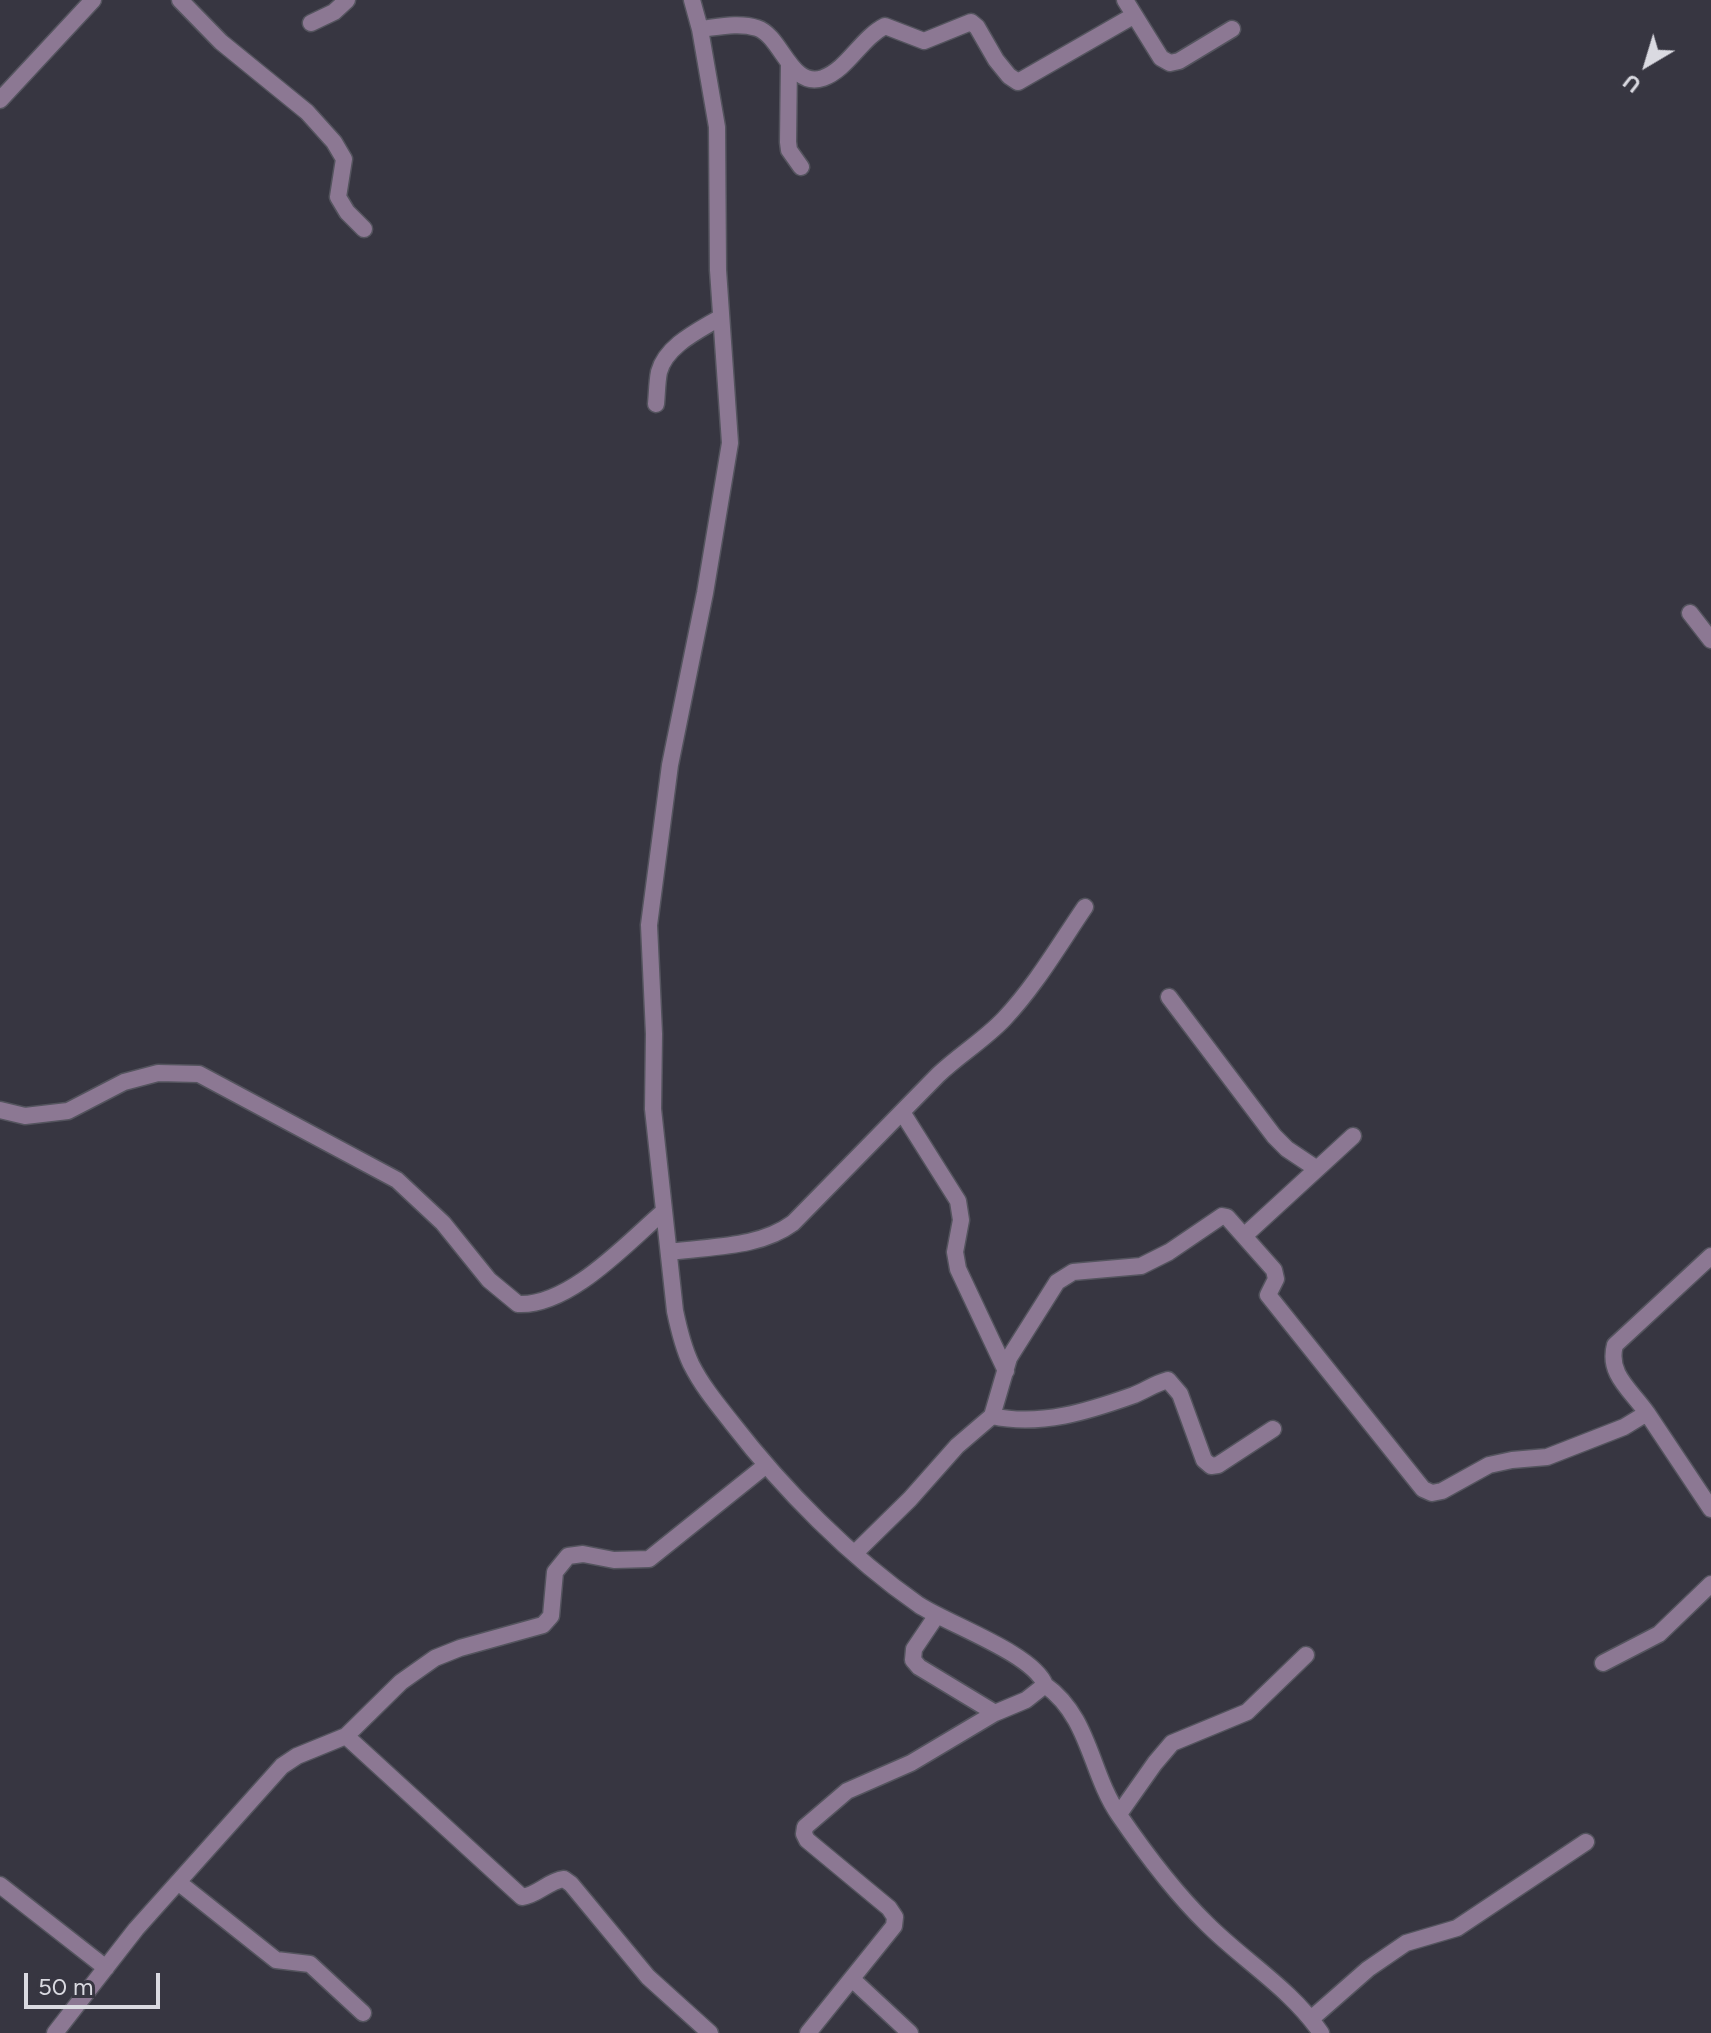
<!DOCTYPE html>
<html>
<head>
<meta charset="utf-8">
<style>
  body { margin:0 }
  #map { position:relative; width:1711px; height:2033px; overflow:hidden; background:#373641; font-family:Figtree,sans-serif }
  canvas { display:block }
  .north { position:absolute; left:1607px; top:24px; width:80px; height:80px; -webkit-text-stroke:6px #373641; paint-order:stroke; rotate:218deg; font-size:22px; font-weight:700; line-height:32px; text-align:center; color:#dadae1 }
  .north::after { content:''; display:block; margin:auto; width:28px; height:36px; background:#dadae1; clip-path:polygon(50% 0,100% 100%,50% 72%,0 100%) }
  .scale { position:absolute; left:24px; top:1973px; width:136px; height:36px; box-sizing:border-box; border:4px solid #dadae1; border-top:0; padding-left:10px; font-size:24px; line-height:28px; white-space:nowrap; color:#dadae1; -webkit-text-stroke:6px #373641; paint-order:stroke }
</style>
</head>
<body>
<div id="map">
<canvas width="1711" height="2033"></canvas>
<div class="north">U</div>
<div class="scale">50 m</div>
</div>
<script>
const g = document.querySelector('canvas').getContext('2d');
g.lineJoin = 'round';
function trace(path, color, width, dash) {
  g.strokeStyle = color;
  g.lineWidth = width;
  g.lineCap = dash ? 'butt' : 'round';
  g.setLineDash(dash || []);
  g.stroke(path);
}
const minor = new Path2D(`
  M 180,0 L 221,42 L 307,112 L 334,142 L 344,159 L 338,197 L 347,212 L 364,229
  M 692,0 L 700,29 L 717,127 L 718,270 L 730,443 L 705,593 L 670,765 L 649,925 L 654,1034 L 653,1109 L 675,1311 C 679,1330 683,1347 691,1364 C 702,1386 717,1404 732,1423 C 783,1489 850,1557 919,1605 C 948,1624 1034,1654 1045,1685 L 1026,1700 L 995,1713 L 911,1763 L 847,1791 L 805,1827 L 804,1834 L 807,1840 L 889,1908 L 895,1917 L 894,1926 L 808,2033
  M 1125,0 L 1161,58 L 1170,63 L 1179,61 L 1232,29
  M 311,23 L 334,12 L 347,0
  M 700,29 C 718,27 739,22 757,28 C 782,36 790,89 823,78 C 848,69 861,38 885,26 L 924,41 L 971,22 L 977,27 L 996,60 L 1009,76 L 1018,82 L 1133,16
  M 789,63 L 788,142 L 789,150 L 801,167
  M 656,404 C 657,394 657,382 659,372 C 666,345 700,330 721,317
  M 1690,613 L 1711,640
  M 1169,997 L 1274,1136 L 1287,1149 L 1317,1169
  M 0,1110 L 25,1116 L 68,1111 L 124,1082 L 158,1073 L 199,1074 L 397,1180 L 443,1223 L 489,1280 L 518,1304 C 569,1307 627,1243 663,1212
  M 902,1112 L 958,1201 L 961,1220 L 955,1252 L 958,1269 L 1006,1371
  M 1244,1236 L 1353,1136
  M 670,1252 C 712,1246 759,1248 793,1223 L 938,1075 C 959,1055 984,1040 1004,1019 C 1036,985 1059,945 1085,907
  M 1647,1413 C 1631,1390 1607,1374 1615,1345 L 1711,1256
  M 992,1416 C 1040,1427 1089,1411 1134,1395 C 1146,1390 1156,1383 1168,1380 L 1180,1394 L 1204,1460 L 1211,1466 L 1218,1465 L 1273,1429
  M 855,1553 L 910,1499 L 957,1446 L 992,1416 L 1009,1358 L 1057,1282 L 1073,1272 L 1141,1266 L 1169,1252 L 1222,1216 L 1227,1217 L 1274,1270 L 1276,1279 L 1268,1295 L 1423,1489 L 1432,1493 L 1442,1491 L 1489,1465 L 1512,1460 L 1547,1457 L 1624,1427 L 1647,1413 L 1711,1509
  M 937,1615 L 914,1649 L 913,1660 L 919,1667 L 995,1713
  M 1603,1663 L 1659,1634 L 1711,1584
  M 1045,1685 C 1090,1717 1090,1773 1119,1815 C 1145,1853 1174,1892 1207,1924 C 1244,1961 1291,1989 1321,2033
  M 346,1736 L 401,1682 L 435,1658 L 460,1648 L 543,1625 L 551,1616 L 555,1572 L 568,1556 L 583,1554 L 614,1560 L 649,1559 L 765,1466
  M 1119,1814 L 1155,1763 L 1172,1743 L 1247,1712 L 1306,1655
  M 178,1882 L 276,1960 L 310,1964 L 363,2013
  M 0,1885 L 106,1968
  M 852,1979 L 910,2033
  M 1311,2019 L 1368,1969 L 1406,1943 L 1457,1928 L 1586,1842
  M 55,2033 L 136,1929 L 282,1766 L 297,1756 L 346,1736 L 522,1897 C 538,1895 548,1881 564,1879 L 571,1884 L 648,1977 L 710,2033`);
const tertiary = new Path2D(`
  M 0,100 L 93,0`);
trace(minor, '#54545e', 19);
trace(tertiary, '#54545e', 19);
trace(minor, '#8c7893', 16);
trace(tertiary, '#8c7893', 16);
</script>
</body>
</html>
